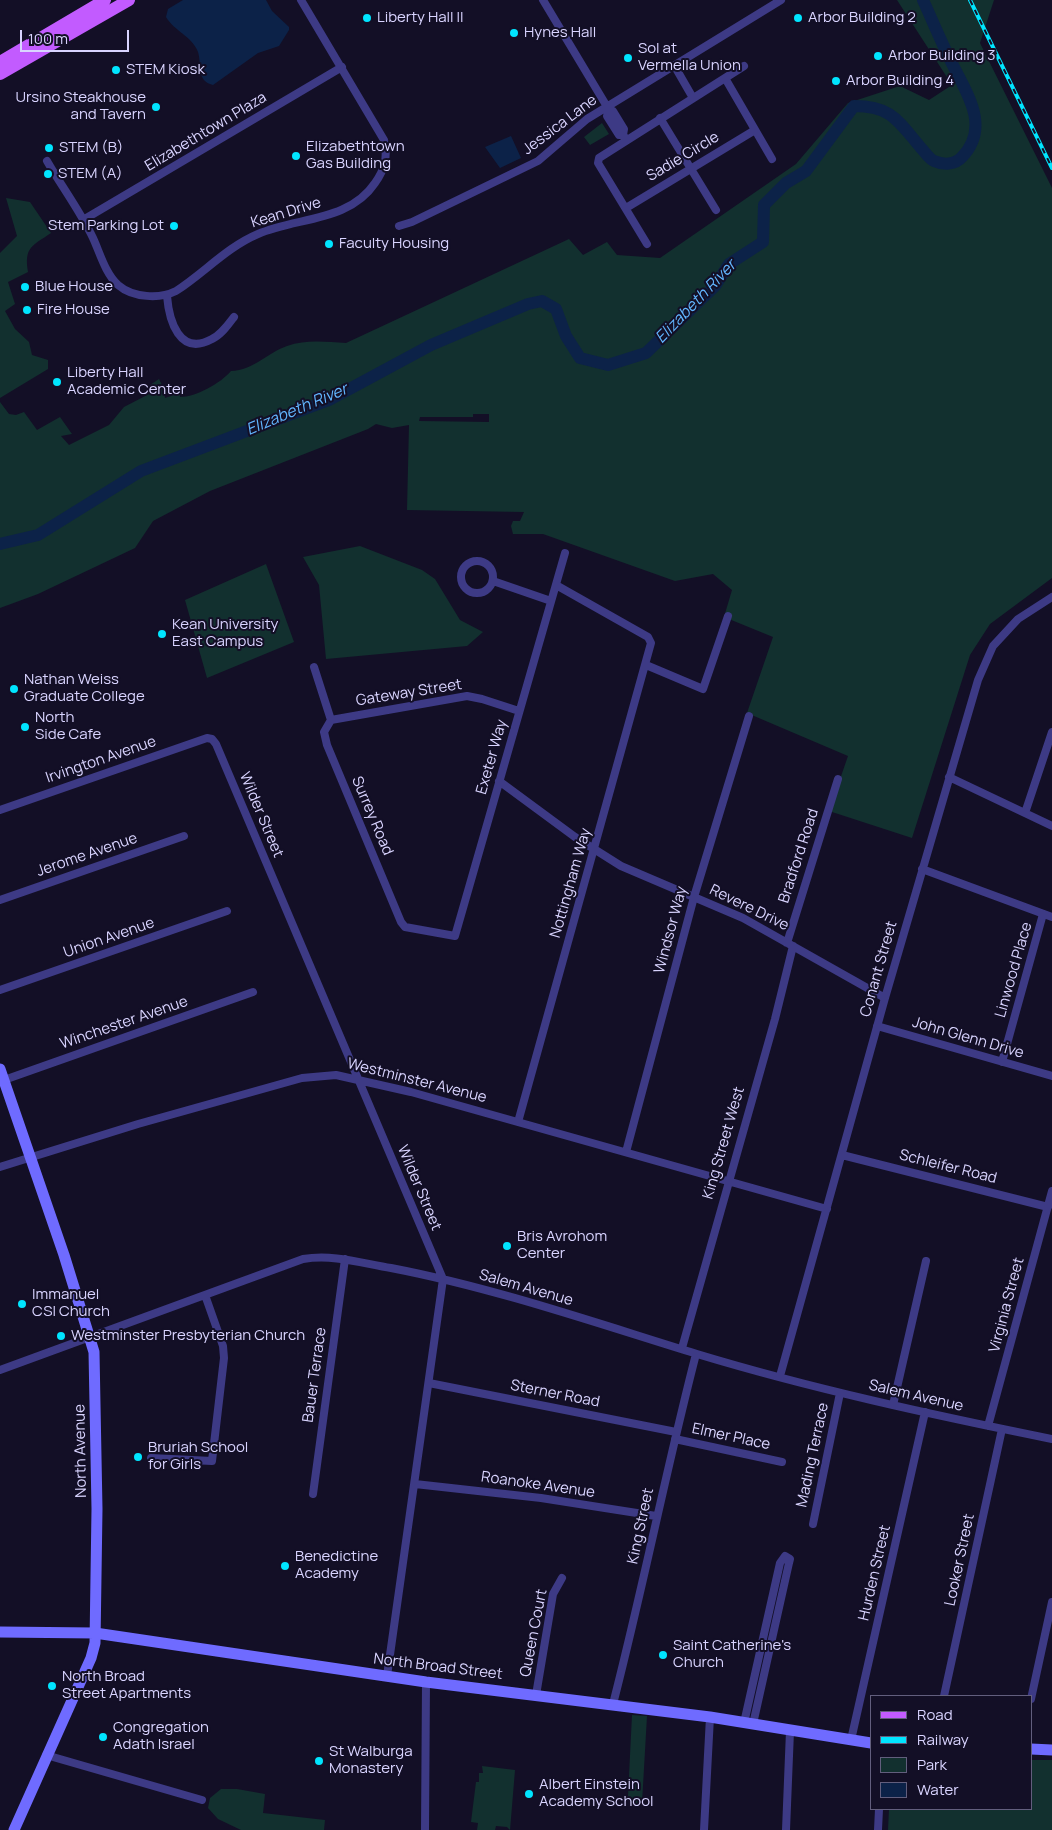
<!DOCTYPE html>
<html>
<head>
<meta charset="utf-8">
<style>
  body { margin:0 }
  #map { position:relative; width:1052px; height:1830px; overflow:hidden; background:#130f26; font-family:Manrope,sans-serif }
  canvas { display:block }
  .legend { position:absolute; left:870px; top:1695px; width:162px; height:115px; box-sizing:border-box; background:#130f26; border:1px solid #625e7d; margin:0; padding:6px 9px; list-style:none; font-size:15px; color:#d9d4ff }
  .legend li { display:flex; align-items:center; gap:10px; height:25px }
  .legend b { width:25px; border:1px solid #625e7d }
  .scale { position:absolute; left:20px; top:30px; width:109px; height:22px; box-sizing:border-box; border:2px solid #d9d4ff; border-top:0; padding-left:6px; font-size:15px; line-height:18px; white-space:nowrap; color:#d9d4ff; -webkit-text-stroke:4px #130f26; paint-order:stroke }
</style>
</head>
<body>
<div id="map">
<canvas width="1052" height="1830"></canvas>
<ul class="legend">
<li><b style="height:6px;background:#c25bff"></b>Road</li>
<li><b style="height:6px;background:#00e5ff"></b>Railway</li>
<li><b style="height:14px;background:#12302f"></b>Park</li>
<li><b style="height:14px;background:#0c2248"></b>Water</li>
</ul>
<div class="scale">100 m</div>
</div>
<script>
const g = document.querySelector('canvas').getContext('2d');
g.lineJoin = 'round';
function fillPath(path, color) {
  g.fillStyle = color;
  g.fill(path, 'evenodd');
}
function trace(path, color, width, dash) {
  g.strokeStyle = color;
  g.lineWidth = width;
  g.lineCap = dash ? 'butt' : 'round';
  g.setLineDash(dash || []);
  g.stroke(path);
}
function write(font, color, halo, rows, align = 'center') {
  g.font = font + ' Manrope,sans-serif';
  g.lineWidth = 4;
  g.setLineDash([]);
  g.textBaseline = 'middle';
  g.strokeStyle = halo;
  g.fillStyle = color;
  for (const [text, x, y, turn = 0] of rows) {
    g.save();
    g.translate(x, y);
    g.rotate((+turn || 0) * Math.PI / 180);
    g.textAlign = isNaN(turn) ? turn : align;
    if (halo) g.strokeText(text, 0, 0);
    g.fillText(text, 0, 0);
    g.restore();
  }
}
const green = new Path2D(`
  M 897,0 L 994,0 L 980,43 L 1052,188 L 1052,578 L 990,624 L 970,655 L 912,838 L 829,811 L 848,756 L 747,713 L 773,637 L 724,617 L 732,590 L 713,574 L 675,581 L 543,534 L 513,534 L 511,526 L 513,521 L 520,521 L 524,512 L 407,510 L 409,425 L 392,428 L 376,424 L 368,429 L 210,491 L 153,521 L 135,548 L 38,594 L 0,608 L 0,402 L 9,414 L 16,415 L 24,412 L 37,430 L 60,417 L 72,434 L 61,436 L 69,445 L 109,425 L 124,407 L 151,393 L 147,387 L 159,379 L 164,389 L 165,398 L 171,396 L 177,389 L 179,390 L 180,397 C 196,397 221,383 231,371 C 254,370 267,353 287,346 C 307,339 326,342 346,343 L 569,239 L 583,255 L 607,242 L 617,255 L 660,258 L 796,164 L 848,103 L 900,86 L 929,100 L 952,85 ZM 473,414 L 489,414 L 489,422 L 419,421 L 420,417 L 473,417 Z
  M 602,123 L 609,134 L 590,145 L 584,137 Z
  M 6,198 L 30,202 L 51,233 C 32,246 24,247 28,272 L 8,282 L 15,304 L 5,311 L 15,329 L 29,342 L 32,355 L 48,360 L 48,369 L 0,398 L 0,253 L 17,236 Z
  M 360,546 L 422,570 L 435,579 L 460,620 L 483,632 L 467,646 L 326,659 L 319,585 L 303,557 Z
  M 266,564 L 294,642 L 207,678 L 185,600 Z
  M 632,1715 L 647,1716 L 642,1803 L 630,1803 L 628,1796 Z
  M 1031,1760 L 1052,1760 L 1052,1830 L 888,1830 L 889,1809 L 1031,1809 Z
  M 482,1766 L 515,1770 L 510,1830 L 507,1827 L 496,1826 L 495,1830 L 477,1830 L 478,1823 L 471,1822 L 476,1782 L 479,1782 L 479,1773 L 483,1773 Z
  M 221,1789 L 237,1789 L 265,1794 L 263,1813 L 325,1820 L 324,1830 L 241,1830 L 218,1819 L 208,1808 L 210,1798 Z`);
const water = new Path2D(`
  M 183,0 L 266,0 L 272,11 L 289,27 L 289,30 L 279,46 L 258,53 L 213,85 C 196,81 202,65 198,52 C 192,36 174,31 166,17 L 168,9 Z
  M 511,136 L 521,158 L 500,168 L 485,147 Z`);
const river = new Path2D(`
  M 0,544 L 38,535 L 141,471 L 329,400 L 431,345 L 528,304 L 542,301 L 556,309 L 566,336 L 580,358 L 608,365 L 646,353 L 715,286 L 729,264 L 763,242 L 764,205 L 786,183 L 806,171 L 854,106 C 892,106 898,121 921,148 C 925,152 929,159 934,161 C 943,165 955,165 962,157 C 988,130 971,100 957,73 C 944,49 934,24 923,0`);
const minor = new Path2D(`
  M 543,0 L 609,110 L 613,111 L 624,129 L 623,135 L 626,139
  M 674,65 L 693,98
  M 725,78 L 772,159
  M 609,110 L 607,116 L 619,135 L 623,135
  M 660,118 L 716,210
  M 47,161 C 62,187 80,211 93,238 C 100,253 105,273 118,285 C 133,298 160,299 176,291 C 204,273 227,247 258,234 C 297,217 349,222 375,183 C 385,169 388,157 384,140 L 301,0
  M 626,208 L 755,130
  M 83,220 L 342,67
  M 399,226 L 412,222 L 538,161 L 587,119 L 781,0
  M 647,244 L 598,163 L 599,158 L 744,66
  M 167,296 C 169,320 179,357 212,339 C 221,335 228,325 234,317
  M461 577a16 16 0 1 1 32 0a16 16 0 1 1-32 0Z
  M 493,581 L 551,601
  M 646,665 L 703,689 L 728,616
  M 314,667 L 331,720 L 324,732 L 327,745 L 401,922 L 405,927 L 455,936 L 565,553
  M 331,720 L 467,696 L 482,699 L 519,711
  M 949,777 L 1052,826
  M 499,781 L 575,837 L 621,866 L 743,918 L 885,998
  M 0,810 L 207,738 L 212,739 L 216,744 L 443,1279 L 387,1676
  M 1025,813 L 1052,732
  M 922,869 L 1052,917
  M 0,900 L 184,836
  M 787,943 L 838,779
  M 0,990 L 227,911
  M 877,1026 L 1052,1076
  M 1002,1062 L 1043,914
  M 4,1080 L 253,992
  M 518,1122 L 651,643 L 648,637 L 556,585
  M 626,1152 L 694,897 L 749,716
  M 842,1155 L 1048,1207
  M 0,1167 L 138,1124 L 302,1078 L 336,1075 L 411,1092 L 827,1209
  M 682,1348 L 775,1019 L 793,946
  M 0,1370 L 303,1259 C 333,1254 361,1263 391,1268 C 495,1288 596,1323 697,1354 C 813,1389 933,1415 1052,1439
  M 780,1376 L 885,998 L 978,680 L 993,646 L 1018,619 L 1052,597
  M 429,1383 L 676,1432
  M 893,1405 L 926,1261
  M 988,1426 L 1052,1191
  M 675,1439 L 782,1462
  M 151,1458 L 212,1461 L 224,1358 L 223,1346 L 205,1295
  M 415,1484 L 541,1498 L 656,1516
  M 313,1494 L 345,1259
  M 813,1524 L 840,1393
  M 536,1695 L 553,1594 L 562,1578
  M 944,1696 L 1002,1429
  M 1031,1699 L 1052,1602
  M 613,1704 C 643,1588 666,1470 696,1354
  M 744,1723 L 780,1563 L 785,1556 L 790,1559 L 789,1563 L 753,1724
  M 851,1740 L 925,1412
  M 46,1755 L 202,1800
  M 425,1830 L 426,1682
  M 704,1830 L 710,1717
  M 786,1830 L 790,1731
  M 878,1830 L 879,1809`);
const secondary = new Path2D(`
  M 0,1069 L 64,1255 L 94,1352 L 97,1509 L 95,1643 L 91,1658 L 14,1830
  M 0,1632 L 95,1633 L 426,1682 L 710,1717 L 871,1743
  M 1031,1749 L 1052,1750`);
const primary = new Path2D(`
  M 0,62 L 105,0
  M 0,74 L 129,0`);
const rail = new Path2D(`
  M 970,0 L 1052,168`);
const markers = [
  [367,18,5,"#00e5ff"],
  [798,18,5,"#00e5ff"],
  [514,33,5,"#00e5ff"],
  [878,56,5,"#00e5ff"],
  [628,58,5,"#00e5ff"],
  [116,70,5,"#00e5ff"],
  [836,81,5,"#00e5ff"],
  [156,107,5,"#00e5ff"],
  [49,148,5,"#00e5ff"],
  [296,156,5,"#00e5ff"],
  [48,174,5,"#00e5ff"],
  [174,226,5,"#00e5ff"],
  [329,244,5,"#00e5ff"],
  [25,287,5,"#00e5ff"],
  [27,310,5,"#00e5ff"],
  [57,382,5,"#00e5ff"],
  [162,634,5,"#00e5ff"],
  [14,689,5,"#00e5ff"],
  [25,727,5,"#00e5ff"],
  [507,1246,5,"#00e5ff"],
  [22,1304,5,"#00e5ff"],
  [61,1336,5,"#00e5ff"],
  [138,1457,5,"#00e5ff"],
  [285,1566,5,"#00e5ff"],
  [663,1655,5,"#00e5ff"],
  [52,1686,5,"#00e5ff"],
  [103,1737,5,"#00e5ff"],
  [319,1761,5,"#00e5ff"],
  [529,1794,5,"#00e5ff"]
];
const poiNames = [
  ["Liberty Hall II",377,18],
  ["Arbor Building 2",808,18],
  ["Hynes Hall",524,33],
  ["Sol at",638,49],
  ["Vermella Union",638,66],
  ["Arbor Building 3",888,56],
  ["STEM Kiosk",126,70],
  ["Arbor Building 4",846,81],
  ["Ursino Steakhouse",146,98,"right"],
  ["and Tavern",146,115,"right"],
  ["Elizabethtown",306,147],
  ["Gas Building",306,164],
  ["STEM (B)",59,148],
  ["STEM (A)",58,174],
  ["Stem Parking Lot",164,226,"right"],
  ["Faculty Housing",339,244],
  ["Blue House",35,287],
  ["Fire House",37,310],
  ["Liberty Hall",67,373],
  ["Academic Center",67,390],
  ["Kean University",172,625],
  ["East Campus",172,642],
  ["Nathan Weiss",24,680],
  ["Graduate College",24,697],
  ["North",35,718],
  ["Side Cafe",35,735],
  ["Bris Avrohom",517,1237],
  ["Center",517,1254],
  ["Immanuel",32,1295],
  ["CSI Church",32,1312],
  ["Westminster Presbyterian Church",71,1336],
  ["Bruriah School",148,1448],
  ["for Girls",148,1465],
  ["Benedictine",295,1557],
  ["Academy",295,1574],
  ["Saint Catherine's",673,1646],
  ["Church",673,1663],
  ["North Broad",62,1677],
  ["Street Apartments",62,1694],
  ["Congregation",113,1728],
  ["Adath Israel",113,1745],
  ["St Walburga",329,1752],
  ["Monastery",329,1769],
  ["Albert Einstein",539,1785],
  ["Academy School",539,1802]
];
const streetNames = [
  ["Jessica Lane",560,125,-37],
  ["Elizabethtown Plaza",206,132,-31],
  ["Sadie Circle",683,157,-31],
  ["Kean Drive",286,213,-17],
  ["Gateway Street",409,693,-9],
  ["Exeter Way",492,757,-74],
  ["Irvington Avenue",101,760,-19],
  ["Wilder Street",261,815,67],
  ["Surrey Road",372,816,67],
  ["Jerome Avenue",87,855,-19],
  ["Bradford Road",799,856,-72],
  ["Nottingham Way",571,883,-74],
  ["Revere Drive",749,908,26],
  ["Windsor Way",671,930,-75],
  ["Union Avenue",109,938,-19],
  ["Conant Street",879,969,-74],
  ["Linwood Place",1014,970,-74],
  ["Winchester Avenue",124,1023,-19],
  ["John Glenn Drive",968,1038,16],
  ["Westminster Avenue",417,1081,14],
  ["King Street West",724,1143,-74],
  ["Schleifer Road",948,1167,14],
  ["Wilder Street",419,1188,67],
  ["Salem Avenue",526,1288,16],
  ["Virginia Street",1007,1305,-75],
  ["Bauer Terrace",315,1375,-82],
  ["Sterner Road",555,1394,11],
  ["Salem Avenue",916,1396,13],
  ["Elmer Place",731,1437,12],
  ["North Avenue",81,1451,-91],
  ["Mading Terrace",813,1455,-78],
  ["Roanoke Avenue",538,1485,8],
  ["King Street",641,1526,-78],
  ["Looker Street",960,1560,-78],
  ["Hurden Street",875,1573,-77],
  ["Queen Court",534,1633,-79],
  ["North Broad Street",438,1667,7]
];
const waterNames = [
  ["Elizabeth River",696,302,-46],
  ["Elizabeth River",297,410,-23]
];
fillPath(green, '#12302f');
fillPath(water, '#0c2248');
trace(river, '#0c2248', 12);
trace(minor, '#3d3a85', 8);
trace(secondary, '#6f6bff', 11);
trace(primary, '#c25bff', 12);
trace(rail, '#00e5ff', 4);
trace(rail, '#130f26', 2, [5.5]);
for (const [x, y, r, color] of markers) {
  const dot = new Path2D();
  dot.arc(x, y, r, 0, 2 * Math.PI);
  g.fillStyle = color;
  g.fill(dot);
  trace(dot, '#130f26', 2);
}
write('15px', '#d9d4ff', '#130f26', poiNames, 'left');
write('15px', '#d9d4ff', '#130f26', streetNames);
write('italic 16px', '#62b6ff', '#130f26', waterNames);
</script>
</body>
</html>
